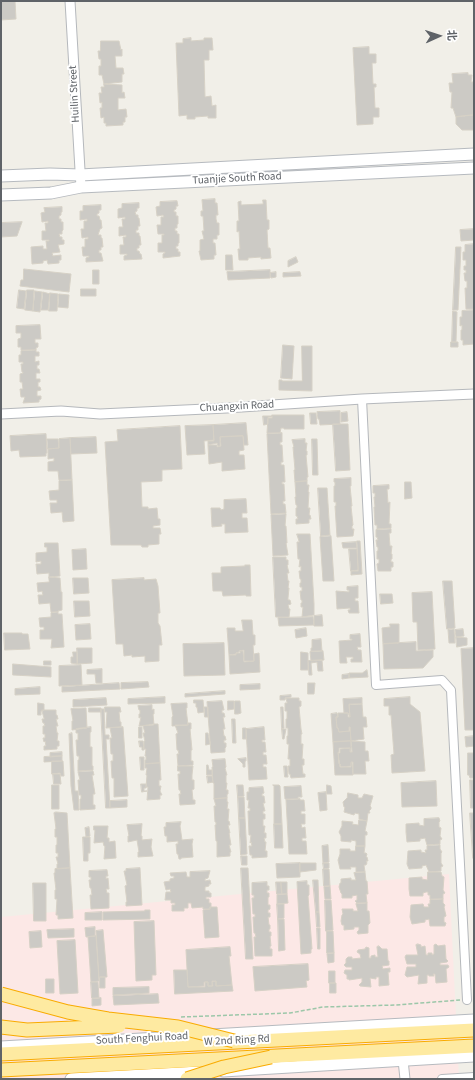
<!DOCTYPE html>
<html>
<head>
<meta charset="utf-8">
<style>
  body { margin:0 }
  #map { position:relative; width:475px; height:1080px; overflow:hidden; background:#f1efe8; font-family:"Source Sans 3","Noto Sans SC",sans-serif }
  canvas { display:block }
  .frame { position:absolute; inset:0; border:2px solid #5f6368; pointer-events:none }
  .north { position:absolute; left:419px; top:16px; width:40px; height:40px; -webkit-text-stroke:3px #fff; paint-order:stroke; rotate:87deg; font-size:11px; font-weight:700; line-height:16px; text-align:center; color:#5f6368 }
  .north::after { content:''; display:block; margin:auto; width:14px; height:18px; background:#5f6368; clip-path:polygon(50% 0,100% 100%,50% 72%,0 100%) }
</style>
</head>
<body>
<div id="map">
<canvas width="475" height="1080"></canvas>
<div class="frame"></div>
<div class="north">北</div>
</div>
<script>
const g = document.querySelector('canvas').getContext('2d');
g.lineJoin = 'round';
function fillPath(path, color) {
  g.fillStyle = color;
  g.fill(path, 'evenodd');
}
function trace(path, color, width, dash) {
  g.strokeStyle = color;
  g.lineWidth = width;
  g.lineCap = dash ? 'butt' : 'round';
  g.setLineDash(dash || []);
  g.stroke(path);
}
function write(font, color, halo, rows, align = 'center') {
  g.font = font + ' "Source Sans 3",sans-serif';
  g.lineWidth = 4;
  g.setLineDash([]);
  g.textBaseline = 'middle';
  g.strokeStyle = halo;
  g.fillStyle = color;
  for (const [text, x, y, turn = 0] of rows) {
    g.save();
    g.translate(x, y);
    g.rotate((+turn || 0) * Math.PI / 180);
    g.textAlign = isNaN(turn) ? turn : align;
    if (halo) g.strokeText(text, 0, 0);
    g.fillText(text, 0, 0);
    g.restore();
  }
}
const medical = new Path2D(`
  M 449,874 L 459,1079 L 1,1079 L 1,917 Z`);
const building = new Path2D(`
  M 1,1 L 15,1 L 16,19 L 1,20 Z
  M 191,38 L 191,41 L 204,40 L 204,38 L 212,38 L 213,50 L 209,50 L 209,60 L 204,60 L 205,97 L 211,96 L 212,106 L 216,105 L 216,118 L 208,118 L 208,116 L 195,117 L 195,119 L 187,119 L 187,115 L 179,116 L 176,43 L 183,43 L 183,39 Z
  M 101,41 L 119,41 L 121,50 L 122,49 L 122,56 L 115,56 L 116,68 L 123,68 L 124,74 L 122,74 L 122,82 L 104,84 L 102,75 L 99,75 L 99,66 L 101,66 L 101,59 L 99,59 L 98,51 L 100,51 Z
  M 369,47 L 369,54 L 376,54 L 376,63 L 372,63 L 373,84 L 376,84 L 376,87 L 374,87 L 375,108 L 379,108 L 379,117 L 373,117 L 373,124 L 357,125 L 353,48 Z
  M 468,73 L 468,75 L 472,75 L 471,82 L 473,82 L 474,88 L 473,115 L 456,117 L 453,108 L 451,108 L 452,92 L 450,92 L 449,83 L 453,83 L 452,74 Z
  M 104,84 L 122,85 L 122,93 L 124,92 L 125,98 L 118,98 L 118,110 L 126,109 L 127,117 L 125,117 L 125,122 L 123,122 L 123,125 L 106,126 L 106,123 L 104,123 L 104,117 L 101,118 L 100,108 L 102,108 L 102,102 L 100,103 L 99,93 L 102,93 L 101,87 L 104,87 Z
  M 474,115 L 474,130 L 462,130 L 456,124 L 456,117 Z
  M 215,199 L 215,203 L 217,203 L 218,215 L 216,215 L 216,219 L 217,223 L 219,223 L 219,235 L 217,235 L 217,239 L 213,239 L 213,243 L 215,243 L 216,255 L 214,255 L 214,259 L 201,260 L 199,251 L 200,251 L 200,240 L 204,239 L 202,231 L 204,231 L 203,216 L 201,216 L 201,211 L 203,211 L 202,200 Z
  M 263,200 L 266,200 L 267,220 L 269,220 L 269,229 L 267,230 L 268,248 L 270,248 L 271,258 L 261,259 L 261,257 L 248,258 L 248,260 L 239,260 L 238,249 L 240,249 L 239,231 L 237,232 L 237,221 L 239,221 L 238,202 L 241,201 L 241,205 L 263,204 Z
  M 177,201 L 178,206 L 176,206 L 176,209 L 174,210 L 174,212 L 176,212 L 176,216 L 178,216 L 178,224 L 177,224 L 177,228 L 175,228 L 175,231 L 177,231 L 177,234 L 179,234 L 179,243 L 178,243 L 178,246 L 176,246 L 176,249 L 178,249 L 178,252 L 180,252 L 180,256 L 163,258 L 163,254 L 165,253 L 165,252 L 158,252 L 158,243 L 162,243 L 162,235 L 164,235 L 164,234 L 158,234 L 157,225 L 161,225 L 161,217 L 164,217 L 163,215 L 157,216 L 156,207 L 160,206 L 160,202 Z
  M 139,203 L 139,208 L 137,208 L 137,211 L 135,212 L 136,215 L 138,215 L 138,218 L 139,218 L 140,226 L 138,226 L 138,230 L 136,230 L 136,233 L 139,233 L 139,236 L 140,236 L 141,245 L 139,245 L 139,248 L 137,248 L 137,251 L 139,251 L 140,254 L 141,254 L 142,259 L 124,260 L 124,256 L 127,255 L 127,254 L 120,254 L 120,245 L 124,245 L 123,237 L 126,237 L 126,235 L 119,236 L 119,227 L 123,227 L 122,219 L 125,219 L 125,217 L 118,218 L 118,209 L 122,208 L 122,204 Z
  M 101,205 L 101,210 L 99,210 L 99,213 L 97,214 L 97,216 L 99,216 L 100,220 L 101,220 L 102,228 L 100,229 L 98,235 L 101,235 L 101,238 L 102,238 L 103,247 L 101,247 L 101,250 L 99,250 L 99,253 L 101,253 L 103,261 L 86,262 L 86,258 L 89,257 L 89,256 L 83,256 L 82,247 L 85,247 L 85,239 L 88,239 L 88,237 L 82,238 L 81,229 L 84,229 L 84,221 L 87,221 L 87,219 L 80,220 L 80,211 L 83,211 L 83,206 Z
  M 62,207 L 62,212 L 61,212 L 61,215 L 59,216 L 59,219 L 61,219 L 61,222 L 63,222 L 63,230 L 62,231 L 62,234 L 59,234 L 60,237 L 62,237 L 62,240 L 64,240 L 64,244 L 58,245 L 60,252 L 52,253 L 53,256 L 61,255 L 61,260 L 59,260 L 59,263 L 48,264 L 47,260 L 43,261 L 43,263 L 32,264 L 31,247 L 43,246 L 43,249 L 47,249 L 46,241 L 49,241 L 49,240 L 42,240 L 42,231 L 46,231 L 45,223 L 48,223 L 48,221 L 42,222 L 41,213 L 45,212 L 44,208 Z
  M 22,222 L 17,236 L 1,237 L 1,223 Z
  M 474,229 L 474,240 L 461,241 L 460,230 Z
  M 474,244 L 474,309 L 466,309 L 465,288 L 467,288 L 467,281 L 465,281 L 464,273 L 466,273 L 466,270 L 464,270 L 464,266 L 466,266 L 466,260 L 463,260 L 463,252 L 465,252 L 465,245 Z
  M 456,247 L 461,247 L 458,310 L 453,310 Z
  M 226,255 L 232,255 L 233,270 L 226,270 Z
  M 296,257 L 298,262 L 288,267 L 288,261 Z
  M 24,269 L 71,274 L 69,292 L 20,286 L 21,280 L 23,280 Z
  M 93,270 L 99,270 L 99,284 L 93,284 Z
  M 270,270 L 270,278 L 228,280 L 227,272 Z
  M 276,272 L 276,277 L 271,278 L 270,273 Z
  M 300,272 L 301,276 L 283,277 L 283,273 Z
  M 81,289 L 96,289 L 96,296 L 81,296 Z
  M 19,290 L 26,291 L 24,309 L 17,308 Z
  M 27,290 L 34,290 L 33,311 L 25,310 Z
  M 35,291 L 42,292 L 40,312 L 33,311 Z
  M 43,292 L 50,294 L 48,310 L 41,310 Z
  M 50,293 L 58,294 L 57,311 L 49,311 Z
  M 59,294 L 69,295 L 68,308 L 58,307 Z
  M 474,310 L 474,344 L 463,345 L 463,340 L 461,340 L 461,330 L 462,330 L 462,325 L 460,326 L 460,317 L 462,317 L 462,311 Z
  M 453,311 L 457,312 L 456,342 L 452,342 Z
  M 40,325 L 41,339 L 35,339 L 35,343 L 38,343 L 38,347 L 36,348 L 36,350 L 21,350 L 21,347 L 18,347 L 18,339 L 21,338 L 21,333 L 16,333 L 16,326 Z
  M 451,342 L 458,342 L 458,347 L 451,347 Z
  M 283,345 L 294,346 L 292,379 L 281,378 Z
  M 302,346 L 312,346 L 312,391 L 279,390 L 279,380 L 282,380 L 282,381 L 302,381 Z
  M 36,350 L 36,352 L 39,352 L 39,356 L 35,356 L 35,362 L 39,361 L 39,365 L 37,365 L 37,369 L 39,369 L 40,373 L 36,373 L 36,379 L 40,379 L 40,382 L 38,382 L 38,387 L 40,387 L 41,390 L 37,391 L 37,396 L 41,396 L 41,399 L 39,400 L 39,402 L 23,403 L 25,397 L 21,397 L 20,389 L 23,389 L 22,382 L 20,382 L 20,374 L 23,373 L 23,372 L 22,372 L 21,364 L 23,364 L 23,362 L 19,362 L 19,355 L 21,355 L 21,351 Z
  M 340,411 L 340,424 L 320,425 L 319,419 L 318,419 L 317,412 Z
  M 347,412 L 348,421 L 341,422 L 341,413 Z
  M 310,413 L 316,413 L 317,424 L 311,424 Z
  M 272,415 L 304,415 L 304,429 L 284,429 L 284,428 L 281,428 L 280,433 L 267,433 L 268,418 L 272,418 Z
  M 263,416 L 272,416 L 272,417 L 268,417 L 268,424 L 264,425 Z
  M 246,423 L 248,445 L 244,445 L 243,436 L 220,437 L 220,446 L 218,446 L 217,443 L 208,445 L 208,441 L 214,441 L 213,425 Z
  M 333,424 L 348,424 L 350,470 L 336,471 Z
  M 213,425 L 214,440 L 204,441 L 205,454 L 187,455 L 185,426 Z
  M 180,426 L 182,469 L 162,470 L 162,481 L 141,482 L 142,507 L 148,507 L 148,509 L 157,508 L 158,519 L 160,519 L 160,525 L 153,526 L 153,528 L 160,528 L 161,534 L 159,534 L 159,544 L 148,545 L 148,547 L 142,547 L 141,545 L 111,545 L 105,442 L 118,441 L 117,430 Z
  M 282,433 L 282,442 L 280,442 L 280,445 L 282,445 L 283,462 L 281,462 L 281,465 L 284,465 L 285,482 L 282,482 L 282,484 L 284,484 L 285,501 L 283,501 L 283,504 L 285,504 L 286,513 L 271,514 L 267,434 Z
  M 46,434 L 47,453 L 46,453 L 46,456 L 20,457 L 19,450 L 11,451 L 10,436 Z
  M 243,436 L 244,450 L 239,451 L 239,455 L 244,455 L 245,469 L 222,471 L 222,462 L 209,464 L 208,445 L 217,445 L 217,447 L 221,446 L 220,437 Z
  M 96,437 L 97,453 L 71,454 L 70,438 Z
  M 70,438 L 72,480 L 59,480 L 58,471 L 48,471 L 48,462 L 54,461 L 54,458 L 48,459 L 48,449 L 59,448 L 59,439 Z
  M 47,439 L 58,439 L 59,448 L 48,449 Z
  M 305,439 L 305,443 L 307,443 L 306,451 L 307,451 L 307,455 L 306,455 L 308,477 L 307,477 L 307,481 L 295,482 L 294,470 L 295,470 L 293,447 L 294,447 L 292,440 Z
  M 312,439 L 317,439 L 318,475 L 313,475 Z
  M 351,478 L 351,486 L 350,486 L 352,506 L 351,506 L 353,525 L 352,526 L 352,529 L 354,529 L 353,536 L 337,537 L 335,506 L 336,506 L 336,502 L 334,502 L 334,486 L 335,486 L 335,482 L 334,482 L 334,479 Z
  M 72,480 L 74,521 L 63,522 L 62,512 L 51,513 L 50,503 L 57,503 L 57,500 L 50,500 L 49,491 L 59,490 L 59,481 Z
  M 307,481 L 307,485 L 309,485 L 308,492 L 309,492 L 308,508 L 310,508 L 309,515 L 310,515 L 311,519 L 309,519 L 309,523 L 296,524 L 296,519 L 298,519 L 297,516 L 296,516 L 296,508 L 297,508 L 297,505 L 296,505 L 295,497 L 296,497 L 295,482 Z
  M 405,482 L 411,482 L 412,498 L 405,499 Z
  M 389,485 L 389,489 L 387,489 L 388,503 L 390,502 L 389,524 L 391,524 L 391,528 L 377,529 L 377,525 L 375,525 L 374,507 L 375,507 L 374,497 L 375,497 L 375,493 L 373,493 L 373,486 Z
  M 318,488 L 327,488 L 330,535 L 321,536 Z
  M 246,499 L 247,513 L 242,513 L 242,518 L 247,518 L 248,532 L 225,533 L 225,524 L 221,524 L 222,526 L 212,527 L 211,508 L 220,508 L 221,510 L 224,509 L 224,500 Z
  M 286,514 L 285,526 L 286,526 L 287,543 L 286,543 L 288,555 L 273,556 L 271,515 Z
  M 391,529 L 391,533 L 389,533 L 390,546 L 392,546 L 391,554 L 392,554 L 392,559 L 391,559 L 391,562 L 393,562 L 393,567 L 391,567 L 391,571 L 378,571 L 377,564 L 379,563 L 379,559 L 377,559 L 377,551 L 378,551 L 378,547 L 377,547 L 376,540 L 378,540 L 377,537 L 376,537 L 376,530 Z
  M 297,534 L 310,534 L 314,604 L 314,615 L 302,617 L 303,607 L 301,607 L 301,603 L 302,603 L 302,600 L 301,600 L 300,591 L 302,591 L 302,587 L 300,587 L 300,583 L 301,583 L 301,579 L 300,579 L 299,571 L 301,571 L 301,566 L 299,567 L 300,559 L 298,559 L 297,542 L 299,542 Z
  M 331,536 L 334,581 L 323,581 L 320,537 Z
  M 357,541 L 360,541 L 362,574 L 351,575 L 351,571 L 358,571 Z
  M 356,542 L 357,548 L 343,548 L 342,543 Z
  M 45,543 L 58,543 L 60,576 L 49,577 L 49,573 L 37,574 L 36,564 L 41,564 L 41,561 L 36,562 L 36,553 L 47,552 L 47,547 L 45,547 Z
  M 86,549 L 87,569 L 73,570 L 72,550 Z
  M 349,549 L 357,549 L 358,570 L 351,571 Z
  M 273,557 L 286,557 L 286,560 L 288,560 L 288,565 L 287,565 L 289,573 L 287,573 L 288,581 L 289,581 L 288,588 L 289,588 L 288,598 L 288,600 L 290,600 L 291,604 L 288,605 L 289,609 L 290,609 L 289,617 L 276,617 Z
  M 245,565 L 250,565 L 251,596 L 246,596 L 246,595 L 223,596 L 222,591 L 213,591 L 212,573 L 221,573 L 221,567 L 245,566 Z
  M 49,577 L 60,578 L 61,592 L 62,592 L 62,610 L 58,611 L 58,612 L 51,612 L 50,603 L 39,604 L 38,595 L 43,595 L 42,591 L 38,592 L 37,583 L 49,582 Z
  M 73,578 L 88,578 L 89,593 L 74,594 Z
  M 144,578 L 144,580 L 156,579 L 158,586 L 160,613 L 158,613 L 158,623 L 160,626 L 162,645 L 159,645 L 159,661 L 145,662 L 145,656 L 132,657 L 132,655 L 124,656 L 123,644 L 116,644 L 112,580 Z
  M 443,581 L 452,581 L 455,628 L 447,629 Z
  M 358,586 L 358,598 L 355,598 L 355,601 L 358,601 L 359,613 L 349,613 L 348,610 L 350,610 L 350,608 L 337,609 L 336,591 L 349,592 L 349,590 L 347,590 L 347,587 Z
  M 432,592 L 435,649 L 418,650 L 417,622 L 413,622 L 412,593 Z
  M 380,594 L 392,594 L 393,603 L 381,604 Z
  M 74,601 L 89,601 L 90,616 L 75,617 Z
  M 58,612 L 58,614 L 62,614 L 64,647 L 51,648 L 52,639 L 40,639 L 40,630 L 44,630 L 44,627 L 40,627 L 39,618 L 51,617 L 51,613 Z
  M 322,615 L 323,626 L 314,626 L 314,616 Z
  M 313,617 L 314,625 L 279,626 L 278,618 Z
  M 242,620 L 252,620 L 253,635 L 255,635 L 255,645 L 253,645 L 254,661 L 244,661 L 244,650 L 239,651 L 239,652 L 236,653 L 236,654 L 229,655 L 227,628 L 235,628 L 235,631 L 243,631 Z
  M 90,624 L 91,639 L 76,640 L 75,625 Z
  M 390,624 L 399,624 L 399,643 L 383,644 L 382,628 L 390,627 Z
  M 306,628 L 307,636 L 296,638 L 295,630 Z
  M 454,629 L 455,643 L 449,643 L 448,630 Z
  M 463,629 L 464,636 L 456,637 L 455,630 Z
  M 4,633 L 22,633 L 22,634 L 28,634 L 30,649 L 5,650 Z
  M 360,634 L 361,647 L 357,647 L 358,650 L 361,650 L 362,662 L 351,662 L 351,659 L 353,659 L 353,657 L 346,657 L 347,663 L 340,663 L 339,641 L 352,640 L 352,639 L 350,639 L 350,635 Z
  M 456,637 L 467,638 L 467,645 L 457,647 Z
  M 321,639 L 322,651 L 311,651 L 311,648 L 312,648 L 312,640 Z
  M 416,642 L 416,651 L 433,650 L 433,657 L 423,668 L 384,669 L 383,644 Z
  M 224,643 L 225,675 L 184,676 L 183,644 Z
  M 77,648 L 92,648 L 92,663 L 78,664 Z
  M 474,648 L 474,730 L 465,730 L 461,649 Z
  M 240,651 L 243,651 L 244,662 L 254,661 L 254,654 L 259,653 L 260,672 L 230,674 L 229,655 L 236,655 L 236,653 L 240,653 Z
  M 323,651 L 324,660 L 311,661 L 310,652 Z
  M 73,652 L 77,652 L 77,664 L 71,663 L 71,657 L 73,657 Z
  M 301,652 L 308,653 L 308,670 L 301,670 Z
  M 322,660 L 323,671 L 318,671 L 317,662 L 311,663 L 312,675 L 309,675 L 308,661 Z
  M 44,661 L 51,661 L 51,665 L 44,665 Z
  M 13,664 L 51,667 L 51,677 L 13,675 Z
  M 81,665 L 82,685 L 59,686 L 59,666 Z
  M 102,669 L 102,683 L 96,683 L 95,674 L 87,674 L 87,670 Z
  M 367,670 L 368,677 L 349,678 L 349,673 L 362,673 Z
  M 349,674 L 349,678 L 342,679 L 342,675 Z
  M 148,682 L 149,687 L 121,689 L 121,683 Z
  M 119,683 L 120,689 L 62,692 L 62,687 Z
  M 308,683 L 315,683 L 314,694 L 308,694 Z
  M 260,684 L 260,689 L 240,690 L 240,685 Z
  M 40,687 L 40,694 L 15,695 L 15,689 Z
  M 225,691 L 225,694 L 185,697 L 185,694 Z
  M 291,695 L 291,697 L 285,698 L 285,700 L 280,700 L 280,696 Z
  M 165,697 L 165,703 L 128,704 L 128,699 Z
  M 410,697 L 410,704 L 420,712 L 425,771 L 392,773 L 391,755 L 394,754 L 391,715 L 389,715 L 389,706 L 384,706 L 384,699 Z
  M 106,698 L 107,705 L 73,707 L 73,700 Z
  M 286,698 L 299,698 L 299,701 L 301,701 L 301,706 L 299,707 L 301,729 L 302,734 L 301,734 L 301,744 L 303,744 L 302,759 L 304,759 L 304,765 L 302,765 L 303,774 L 305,774 L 305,777 L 291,778 L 290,774 L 289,774 L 288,766 L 290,766 L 290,759 L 288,759 L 289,744 L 287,744 L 287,736 L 288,736 L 288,728 L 286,728 L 286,719 L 287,719 L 287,711 L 285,711 L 285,703 L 287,703 Z
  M 362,698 L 362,704 L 349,704 L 350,717 L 348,713 L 344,713 L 343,699 Z
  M 194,700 L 203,700 L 204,712 L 198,713 L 197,707 L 196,707 L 196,703 L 194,703 Z
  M 222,701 L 224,710 L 222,710 L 222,713 L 224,713 L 225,717 L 223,717 L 225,729 L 223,729 L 224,736 L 225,736 L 226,740 L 224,740 L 224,743 L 226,743 L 226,747 L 225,748 L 225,752 L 211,753 L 207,702 Z
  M 228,701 L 234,701 L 234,709 L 228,710 Z
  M 235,701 L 240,701 L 241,713 L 238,714 L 235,714 Z
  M 38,703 L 44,704 L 44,710 L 41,711 L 41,715 L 38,715 Z
  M 184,703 L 187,703 L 187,708 L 186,708 L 188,725 L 172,726 L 172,717 L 173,716 L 171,704 Z
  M 362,704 L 363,717 L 366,717 L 367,727 L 363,727 L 364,739 L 351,741 L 350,727 L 349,727 L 349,731 L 339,732 L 338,728 L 337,728 L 336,717 L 338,717 L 338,713 L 348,713 L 348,717 L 350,717 L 349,705 Z
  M 152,705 L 152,710 L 154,709 L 154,714 L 153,714 L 154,725 L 139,726 L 141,717 L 139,718 L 139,714 L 140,714 L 140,710 L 139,710 L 138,706 Z
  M 105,707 L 120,707 L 121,712 L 119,712 L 120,722 L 121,722 L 121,727 L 106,728 L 107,712 L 105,712 Z
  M 204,707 L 208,707 L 208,717 L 205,717 Z
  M 281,707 L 283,707 L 284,728 L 282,729 Z
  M 84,708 L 86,708 L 87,728 L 72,730 L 72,721 L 73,721 L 71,709 Z
  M 89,708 L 101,708 L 101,712 L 89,712 Z
  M 101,709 L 104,709 L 105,735 L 109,735 L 109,739 L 106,739 L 110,808 L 106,808 Z
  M 42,710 L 56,710 L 56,715 L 57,715 L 58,719 L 56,719 L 58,726 L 56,726 L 57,733 L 58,733 L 57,741 L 59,741 L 59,746 L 57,746 L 57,749 L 44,750 L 44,746 L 46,746 L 45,741 L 44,742 L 43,738 L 45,738 L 45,734 L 43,734 L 43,726 L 45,726 L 44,723 L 43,723 L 42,719 L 44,719 Z
  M 337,713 L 338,717 L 336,717 L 337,728 L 338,728 L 339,732 L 350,731 L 350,727 L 351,741 L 333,742 L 331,714 Z
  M 232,719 L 235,719 L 236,743 L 233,743 Z
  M 188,723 L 191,723 L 191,729 L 190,729 L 192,750 L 191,750 L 191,761 L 193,761 L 193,765 L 178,766 L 177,754 L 179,754 L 178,750 L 177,750 L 176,734 L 178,733 L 175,725 L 188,725 Z
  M 154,724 L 158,724 L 160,763 L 145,764 L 145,760 L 146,760 L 146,756 L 145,756 L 146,749 L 144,749 L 144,741 L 145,741 L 143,733 L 145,733 L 143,726 Z
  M 91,727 L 91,732 L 90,732 L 90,747 L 92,747 L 92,766 L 93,766 L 93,770 L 78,771 L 78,760 L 79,760 L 79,756 L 77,756 L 76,740 L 78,740 L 78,733 L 76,733 L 76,729 Z
  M 123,727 L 128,796 L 114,797 L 114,778 L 112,778 L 111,761 L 113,761 L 113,754 L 111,754 L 110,738 L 112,738 L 110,728 Z
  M 139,727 L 142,727 L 142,738 L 139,738 Z
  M 264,727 L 265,740 L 262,740 L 262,742 L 265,742 L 266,752 L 263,752 L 263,755 L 266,755 L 267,764 L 263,764 L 263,767 L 266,767 L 267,779 L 249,780 L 246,729 Z
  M 243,728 L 246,728 L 246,739 L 243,739 Z
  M 282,729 L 286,729 L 284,739 L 283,739 Z
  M 72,733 L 75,791 L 78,791 L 79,810 L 74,810 L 71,786 L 69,734 Z
  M 206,733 L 208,733 L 210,744 L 206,745 Z
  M 474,736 L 474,746 L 466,747 L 465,737 Z
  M 139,741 L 143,741 L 144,750 L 142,750 L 142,747 L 140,747 Z
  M 351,741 L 365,742 L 365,751 L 368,751 L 369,761 L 365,761 L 366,774 L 353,774 L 353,762 L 351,762 L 351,766 L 341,767 L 340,764 L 339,764 L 338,753 L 340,753 L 340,749 L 350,748 L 350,752 L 352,752 Z
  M 351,741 L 351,752 L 350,748 L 339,748 L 339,752 L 338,752 L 340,767 L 351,767 L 351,763 L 352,762 L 353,775 L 335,775 L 333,742 Z
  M 62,752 L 62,756 L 50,757 L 50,753 Z
  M 468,753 L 474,753 L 474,778 L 470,778 L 469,775 L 468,775 Z
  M 62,756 L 62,761 L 44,762 L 44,757 Z
  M 140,757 L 144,757 L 144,770 L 141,770 Z
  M 246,758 L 246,761 L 245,761 L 245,767 L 243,767 L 243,764 L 238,759 Z
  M 225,759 L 226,767 L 225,768 L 227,775 L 226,775 L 226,783 L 227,783 L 226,790 L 228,790 L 228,794 L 227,794 L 227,798 L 214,799 L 214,783 L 213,783 L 212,767 L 213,767 L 212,760 Z
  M 52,761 L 63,761 L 64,776 L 61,776 L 60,773 L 52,774 Z
  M 160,763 L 161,780 L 159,780 L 159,786 L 161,786 L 160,791 L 162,795 L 160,795 L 160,799 L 147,800 L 148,787 L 146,787 L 147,775 L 146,775 L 147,768 L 145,768 L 145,764 Z
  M 207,765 L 208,765 L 209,770 L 212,770 L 212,775 L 207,775 Z
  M 178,766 L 193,766 L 192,775 L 192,780 L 194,780 L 194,789 L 192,790 L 193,800 L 195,800 L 195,804 L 180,805 L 179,794 L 181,794 L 180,790 L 179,790 L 178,774 L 180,774 L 180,771 L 178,771 Z
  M 284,766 L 287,766 L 288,777 L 285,777 Z
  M 93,771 L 94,775 L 92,775 L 95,794 L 93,794 L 93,805 L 95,805 L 95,809 L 80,810 L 80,799 L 81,799 L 81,795 L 79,795 L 78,780 L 80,780 L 78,772 Z
  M 53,774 L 60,774 L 61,784 L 54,784 Z
  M 207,776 L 212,776 L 213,782 L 208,783 Z
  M 470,780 L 474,780 L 474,808 L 471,808 Z
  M 436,781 L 437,806 L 402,807 L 401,783 Z
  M 141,784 L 146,784 L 146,788 L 144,788 L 144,791 L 147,791 L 142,792 Z
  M 52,785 L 59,785 L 59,809 L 52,809 Z
  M 237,785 L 243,785 L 244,796 L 238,797 Z
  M 273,785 L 279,785 L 280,786 L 282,824 L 274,824 L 274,786 Z
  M 327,785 L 331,786 L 332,794 L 327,794 Z
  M 301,786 L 302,797 L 298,797 L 298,799 L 285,799 L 284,787 Z
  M 263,787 L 264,793 L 262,794 L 262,796 L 264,796 L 265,803 L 263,803 L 265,811 L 263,811 L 263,814 L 265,814 L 265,819 L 263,819 L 263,826 L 265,826 L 264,833 L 266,833 L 266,838 L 264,838 L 265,842 L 266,842 L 265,851 L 267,851 L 267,857 L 252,858 L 252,855 L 250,855 L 249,846 L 252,846 L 251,842 L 250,843 L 251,835 L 249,835 L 248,811 L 250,811 L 250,808 L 248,808 L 249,800 L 247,800 L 247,792 L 249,792 L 249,788 Z
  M 326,792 L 327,810 L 320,811 L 318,793 Z
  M 348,793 L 358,795 L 358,798 L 362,798 L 364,794 L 373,796 L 370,806 L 371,807 L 371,809 L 369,811 L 370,813 L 368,813 L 367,821 L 359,819 L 359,814 L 355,813 L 354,815 L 344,812 L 345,807 L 344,807 L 343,802 L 347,798 Z
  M 238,797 L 244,797 L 245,818 L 239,818 Z
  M 227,798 L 227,802 L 228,802 L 227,809 L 229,809 L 228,821 L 229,821 L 230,825 L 228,825 L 230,833 L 229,833 L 231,845 L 229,845 L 231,852 L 230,852 L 230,856 L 217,857 L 217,841 L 216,841 L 215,825 L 216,825 L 216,822 L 215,822 L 214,806 L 216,806 L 214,799 Z
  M 300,799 L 300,800 L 304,800 L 305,811 L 301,811 L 301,814 L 305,814 L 305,824 L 301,824 L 302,828 L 305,827 L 306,838 L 302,838 L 302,841 L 306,841 L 307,854 L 289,854 L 286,800 Z
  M 127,800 L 127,807 L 110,808 L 110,801 Z
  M 56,812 L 67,813 L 70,868 L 57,869 L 57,864 L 58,864 L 56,857 L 58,857 L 58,853 L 56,853 L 56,845 L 57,845 L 57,837 L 55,837 L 55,829 L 56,829 L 54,813 Z
  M 470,813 L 474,813 L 474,857 L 473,858 Z
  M 239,818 L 245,818 L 247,854 L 241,855 Z
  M 439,818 L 440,821 L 439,822 L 439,827 L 441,828 L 440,836 L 442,839 L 440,840 L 440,844 L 427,845 L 425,838 L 420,839 L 420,841 L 407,842 L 406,832 L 406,824 L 419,823 L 419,825 L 424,826 L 424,819 Z
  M 359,820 L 367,821 L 365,831 L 367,832 L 367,835 L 365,835 L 365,846 L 356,846 L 356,841 L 351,840 L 351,842 L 341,841 L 341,836 L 339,832 L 342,826 L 342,821 L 353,822 L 352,824 L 358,825 Z
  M 181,822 L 180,826 L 182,840 L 193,839 L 192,844 L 193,857 L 181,858 L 181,859 L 179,859 L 178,854 L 177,854 L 176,844 L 178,844 L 178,841 L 167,842 L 167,836 L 165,836 L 164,827 L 166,827 L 166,823 Z
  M 142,824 L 141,836 L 142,836 L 142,840 L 152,839 L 151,847 L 153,856 L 138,857 L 138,852 L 139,852 L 137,840 L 128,842 L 128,836 L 129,836 L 127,825 Z
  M 274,824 L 282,824 L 283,848 L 275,848 Z
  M 94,826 L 108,826 L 107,838 L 109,838 L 109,842 L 115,841 L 116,858 L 104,859 L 105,846 L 104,846 L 103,842 L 94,843 L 95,830 L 94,830 Z
  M 89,827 L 90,836 L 86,837 L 85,828 Z
  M 83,837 L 90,837 L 90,853 L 88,853 L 88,861 L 84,861 Z
  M 328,845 L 329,862 L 323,863 L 322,846 Z
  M 440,845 L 440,849 L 442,852 L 441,853 L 441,863 L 443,866 L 441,867 L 441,871 L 429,872 L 426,865 L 422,866 L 422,868 L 409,869 L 407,864 L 408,851 L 421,850 L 421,852 L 426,853 L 425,850 L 427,850 L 427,846 Z
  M 356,846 L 365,846 L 364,853 L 366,853 L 367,854 L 366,857 L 367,857 L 368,861 L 366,861 L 367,863 L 366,865 L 364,865 L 365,872 L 356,872 L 356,867 L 350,867 L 351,869 L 340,869 L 338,860 L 340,854 L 340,849 L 350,849 L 350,851 L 355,851 Z
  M 241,856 L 247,856 L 247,865 L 242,865 Z
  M 300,863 L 316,863 L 316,870 L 300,872 Z
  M 300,863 L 300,877 L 277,878 L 276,864 Z
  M 323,863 L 329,863 L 329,868 L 324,869 Z
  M 70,868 L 73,918 L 58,919 L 58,915 L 56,915 L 57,899 L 55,899 L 55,890 L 56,890 L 54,873 L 55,873 L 55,869 Z
  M 140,868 L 142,905 L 126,906 L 126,902 L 127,902 L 125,886 L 127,885 L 124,871 L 126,871 L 126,869 Z
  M 241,868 L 248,868 L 253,959 L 246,959 Z
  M 323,869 L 329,869 L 330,886 L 324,886 Z
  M 107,870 L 108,876 L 106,876 L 106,879 L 108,878 L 109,889 L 106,889 L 107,893 L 109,893 L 109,908 L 91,909 L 90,895 L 92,895 L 91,888 L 90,888 L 89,880 L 91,880 L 91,877 L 89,877 L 89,871 Z
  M 210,871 L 208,878 L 205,879 L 205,881 L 210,880 L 211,884 L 209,884 L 209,886 L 205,887 L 205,891 L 209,891 L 209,893 L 211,893 L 211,897 L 206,897 L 206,899 L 209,899 L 209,903 L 211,903 L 211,907 L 210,907 L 210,909 L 203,909 L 203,907 L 192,908 L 191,903 L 188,903 L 188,908 L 184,908 L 184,911 L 172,911 L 172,905 L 175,905 L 175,903 L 171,903 L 171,900 L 165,900 L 166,892 L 171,892 L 170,889 L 166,890 L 164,882 L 170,881 L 170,879 L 174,878 L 174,876 L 171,876 L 170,873 L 186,872 L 187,877 L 190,877 L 190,872 Z
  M 365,872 L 366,881 L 367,881 L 368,894 L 366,894 L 367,903 L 357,903 L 355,901 L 357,900 L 357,895 L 352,896 L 352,898 L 342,898 L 342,894 L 341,893 L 339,887 L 340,883 L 341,883 L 341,879 L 351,878 L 351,880 L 356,880 L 354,873 Z
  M 428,872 L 441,872 L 442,876 L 444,877 L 443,890 L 445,893 L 443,894 L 443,899 L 430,899 L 430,895 L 428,895 L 428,892 L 426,892 L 423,893 L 423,896 L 410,896 L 409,889 L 409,878 L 422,877 L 422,879 L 427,880 Z
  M 313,880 L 318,880 L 319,912 L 316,912 Z
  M 307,881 L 307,885 L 309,885 L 309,895 L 308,896 L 312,949 L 311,949 L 311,953 L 301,954 L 297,882 Z
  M 267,882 L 267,886 L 269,886 L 269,890 L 267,890 L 267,893 L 269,893 L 269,897 L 268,897 L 268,905 L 270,905 L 270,909 L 268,910 L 268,913 L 270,913 L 270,917 L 268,917 L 269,925 L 270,925 L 270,929 L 269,929 L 269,932 L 271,932 L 271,936 L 270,936 L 271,946 L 270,946 L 270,949 L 272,949 L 272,956 L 255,956 L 254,937 L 256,937 L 255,933 L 254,933 L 253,917 L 255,917 L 255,914 L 253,914 L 252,898 L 254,898 L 254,895 L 252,895 L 252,883 Z
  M 276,882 L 281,882 L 282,894 L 277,894 Z
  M 281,882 L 287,882 L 287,894 L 282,894 Z
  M 33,883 L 46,883 L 46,921 L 34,921 Z
  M 330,886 L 331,899 L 325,899 L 324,887 Z
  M 287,894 L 288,903 L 277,904 L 277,895 Z
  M 443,899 L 443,903 L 445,905 L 444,907 L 446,916 L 444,917 L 444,922 L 446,923 L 445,926 L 430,926 L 429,919 L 425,920 L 425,922 L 412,924 L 410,917 L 411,905 L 423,904 L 424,907 L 429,907 L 428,904 L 430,904 L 430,900 Z
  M 325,900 L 331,900 L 333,930 L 326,931 Z
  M 367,903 L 367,911 L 369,911 L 370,923 L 368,925 L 368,933 L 358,934 L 357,932 L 359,930 L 359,927 L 354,927 L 354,929 L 344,930 L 344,925 L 342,925 L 341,921 L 342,915 L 343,914 L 342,909 L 353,909 L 353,911 L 358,911 L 356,904 Z
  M 277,904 L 284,904 L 284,918 L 278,919 Z
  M 210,907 L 217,907 L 219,937 L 205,938 L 203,910 L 210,909 Z
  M 145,910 L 150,910 L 150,919 L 103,920 L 103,912 L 145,911 Z
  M 102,912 L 102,920 L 85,920 L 85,913 Z
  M 316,912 L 319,912 L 320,927 L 317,927 Z
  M 278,919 L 284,919 L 285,950 L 279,951 Z
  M 154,921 L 156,975 L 152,975 L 152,980 L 136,981 L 134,922 Z
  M 95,927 L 95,936 L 86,937 L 85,928 Z
  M 317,928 L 320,928 L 320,949 L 318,949 Z
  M 74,929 L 74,937 L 48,938 L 47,930 Z
  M 103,930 L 107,977 L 99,977 L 96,931 Z
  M 41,931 L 42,947 L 30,948 L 29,932 Z
  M 327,931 L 333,931 L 334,953 L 327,953 Z
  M 96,936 L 99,981 L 91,982 L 88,937 Z
  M 75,940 L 78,993 L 60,994 L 57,941 Z
  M 418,944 L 421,945 L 421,947 L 425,946 L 426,955 L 428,955 L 428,953 L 432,953 L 432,955 L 434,954 L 434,945 L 436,944 L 438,946 L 445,945 L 446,959 L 448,961 L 447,962 L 440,963 L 440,965 L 448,965 L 449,967 L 446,969 L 447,982 L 436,983 L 435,974 L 433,974 L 434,976 L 429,976 L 429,975 L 427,975 L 427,983 L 418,984 L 419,975 L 407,977 L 405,975 L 407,967 L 416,967 L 416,964 L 407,964 L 405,957 L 406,955 L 418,955 L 416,945 Z
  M 379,946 L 382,949 L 387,949 L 388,961 L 389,961 L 389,965 L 382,966 L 383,969 L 390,968 L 390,972 L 388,972 L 389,985 L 379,986 L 379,977 L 376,977 L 376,979 L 370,978 L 371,987 L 360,986 L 359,985 L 362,982 L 362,978 L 349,980 L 349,979 L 347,979 L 347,975 L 344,973 L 345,970 L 352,970 L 352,967 L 346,967 L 344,965 L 346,963 L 346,959 L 348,957 L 352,957 L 352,959 L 361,958 L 360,954 L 357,952 L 358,950 L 365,949 L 366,947 L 369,948 L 369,958 L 371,958 L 371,956 L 375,955 L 375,957 L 378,957 L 377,947 Z
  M 230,947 L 231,956 L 229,956 L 232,985 L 216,986 L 216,981 L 212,981 L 212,986 L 208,986 L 208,982 L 204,982 L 204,986 L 188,987 L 186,950 Z
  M 334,953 L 334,962 L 328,963 L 327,954 Z
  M 308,964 L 309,980 L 306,981 L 307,987 L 255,991 L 253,967 Z
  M 174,970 L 187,970 L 188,987 L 205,987 L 205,982 L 208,982 L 208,986 L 213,986 L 212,982 L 216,981 L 216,986 L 232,985 L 233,991 L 175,994 Z
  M 329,971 L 335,971 L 335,983 L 329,983 Z
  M 100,977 L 105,977 L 105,988 L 100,988 Z
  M 46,979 L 54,979 L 54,993 L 46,993 Z
  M 91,982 L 98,982 L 99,998 L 92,998 Z
  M 330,983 L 336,983 L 336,993 L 330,993 Z
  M 149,987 L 149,993 L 113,995 L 113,988 Z
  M 158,994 L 159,1003 L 114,1005 L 113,996 Z
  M 101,998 L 101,1005 L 92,1006 L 92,999 Z`);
const path = new Path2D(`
  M 181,1017 L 290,1013 L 323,1007 L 396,1005 L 460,1000`);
const minor = new Path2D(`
  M 362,399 L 376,685 L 442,680 L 451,690 L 467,1000
  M 442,1079 L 474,1077`);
const tertiary = new Path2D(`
  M 70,1 L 81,187
  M 1,414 L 61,411 L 100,414 L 227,408 L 362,399 L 474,394
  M 403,1060 L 405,1079`);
const secondary = new Path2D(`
  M 1,176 L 50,174 L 80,175 L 474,154
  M 1,195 L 51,193 L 81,187 L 474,168
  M 1,1047 L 474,1020
  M 223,1071 L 474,1056
  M 71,1079 L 200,1072`);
const trunk = new Path2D(`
  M 1,1054 L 474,1030
  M 1,1070 L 474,1046`);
const trunkBridge = new Path2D(`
  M 1,994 L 68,1012 L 108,1019 L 178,1027 L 234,1041
  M 1,1027 L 27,1030 L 119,1026
  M 187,1079 L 224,1067 L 271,1057`);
const streetNames = [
  ["Huilin Street",75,94,-93],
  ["Tuanjie South Road",237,179,-3],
  ["Chuangxin Road",237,407,-3],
  ["South Fenghui Road",142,1039,-3],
  ["W 2nd Ring Rd",237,1041,-3]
];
fillPath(medical, '#fce8e6');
fillPath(building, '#cccac5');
trace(building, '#d6d1c6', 1);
trace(minor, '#b5b8bc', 10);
trace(tertiary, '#b5b8bc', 11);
trace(secondary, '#b6babf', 13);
trace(trunk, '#f9ab00', 15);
trace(path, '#9cc7a9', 1.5, [4, 2]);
trace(minor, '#fff', 8);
trace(tertiary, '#fff', 9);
trace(secondary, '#fff', 11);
trace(trunk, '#feeaa1', 13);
trace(trunkBridge, '#f9ab00', 15, []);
trace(trunkBridge, '#feeaa1', 13);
write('11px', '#5f6368', '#fff', streetNames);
</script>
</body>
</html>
